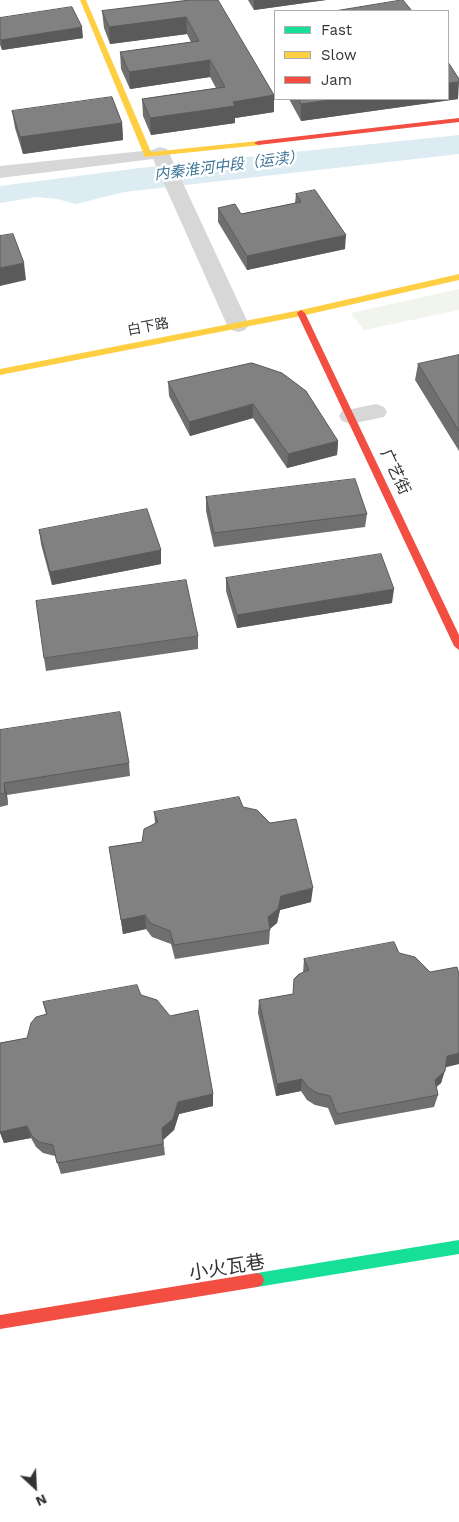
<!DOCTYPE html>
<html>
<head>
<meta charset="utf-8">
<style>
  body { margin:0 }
  #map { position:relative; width:459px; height:1522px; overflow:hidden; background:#fff; font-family:"Work Sans",sans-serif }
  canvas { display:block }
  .legend { position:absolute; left:274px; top:10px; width:175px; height:90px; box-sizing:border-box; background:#fff; border:1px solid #adadad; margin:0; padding:6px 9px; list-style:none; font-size:15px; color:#333 }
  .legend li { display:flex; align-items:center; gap:10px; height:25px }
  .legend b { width:25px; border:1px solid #adadad }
  .north { position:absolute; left:10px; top:1462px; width:50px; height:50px; -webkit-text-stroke:4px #fff; paint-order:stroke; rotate:155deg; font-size:14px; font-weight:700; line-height:20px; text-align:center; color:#333 }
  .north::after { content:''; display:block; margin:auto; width:18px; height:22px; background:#333; clip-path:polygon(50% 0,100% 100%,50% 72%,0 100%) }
</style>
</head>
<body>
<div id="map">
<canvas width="459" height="1522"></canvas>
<ul class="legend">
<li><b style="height:6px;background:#16e098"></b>Fast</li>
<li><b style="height:6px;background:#ffcf43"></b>Slow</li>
<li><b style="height:6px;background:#f24e42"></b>Jam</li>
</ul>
<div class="north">N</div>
</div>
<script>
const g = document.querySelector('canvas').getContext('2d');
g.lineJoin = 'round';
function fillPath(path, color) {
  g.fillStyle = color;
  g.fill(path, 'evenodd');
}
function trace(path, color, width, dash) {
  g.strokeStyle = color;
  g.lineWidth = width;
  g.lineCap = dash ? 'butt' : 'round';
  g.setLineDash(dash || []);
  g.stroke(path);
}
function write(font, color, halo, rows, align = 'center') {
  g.font = font + ' "Work Sans","Noto Sans SC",sans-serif';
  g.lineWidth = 5;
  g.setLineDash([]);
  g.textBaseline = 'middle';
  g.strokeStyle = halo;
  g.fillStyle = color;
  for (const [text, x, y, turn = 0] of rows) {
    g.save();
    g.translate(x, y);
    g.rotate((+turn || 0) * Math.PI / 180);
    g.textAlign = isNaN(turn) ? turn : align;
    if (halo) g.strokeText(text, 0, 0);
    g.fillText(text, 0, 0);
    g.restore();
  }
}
const green = new Path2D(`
  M 459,289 L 459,310 L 364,330 L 351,313 Z`);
const water = new Path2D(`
  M 459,135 L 459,154 L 124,192 L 76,204 L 57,199 L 37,197 L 0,203 L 0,186 L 140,168 Z`);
const street = new Path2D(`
  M 160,147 L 167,149 L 169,153 L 249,325 L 245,330 L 238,332 L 231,330 L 227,325 L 153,159 L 0,178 L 0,166 L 152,150 Z
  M 376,404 L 384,407 L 387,412 L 384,417 L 350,424 L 342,421 L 339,416 L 342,411 Z`);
const fast = new Path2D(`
  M 459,1240 L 459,1254 L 257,1287 L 252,1285 L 250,1280 L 252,1275 L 257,1273 Z`);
const slow = new Path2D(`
  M 80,0 L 86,0 L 151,152 L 258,141 L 262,143 L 261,145 L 145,157 Z
  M 459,274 L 459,280 L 301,316 L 0,375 L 0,369 L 301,310 Z`);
const jam = new Path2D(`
  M 459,118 L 459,122 L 258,145 L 254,143 L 258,141 Z
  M 301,310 L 305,313 L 459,635 L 459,650 L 454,646 L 297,313 Z
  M 257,1273 L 262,1275 L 264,1280 L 262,1285 L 257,1287 L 0,1329 L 0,1315 Z`);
const wall = new Path2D(`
  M 190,0 L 274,95 L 274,112 L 235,118 L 235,123 L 151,135 L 143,116 L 142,99 L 216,88 L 210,77 L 130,89 L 121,69 L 120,52 L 191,42 L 187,34 L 110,44 L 104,28 L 102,11 Z
  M 248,0 L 326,0 L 254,10 Z
  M 0,18 L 83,38 L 2,50 L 0,45 Z
  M 289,99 L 458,99 L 301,121 Z
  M 12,111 L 122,123 L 123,140 L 23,154 L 15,128 Z
  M 296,194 L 345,249 L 247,270 L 218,222 L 218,208 L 241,214 L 295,203 Z
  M 459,355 L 459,451 L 415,380 L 418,364 Z
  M 252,363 L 338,441 L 337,455 L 287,468 L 253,418 L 190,436 L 169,396 L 168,382 Z
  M 206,497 L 367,514 L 365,527 L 214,547 L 206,511 Z
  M 39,530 L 161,550 L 161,564 L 52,585 L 41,544 Z
  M 226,578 L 392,603 L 237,628 L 226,591 Z
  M 198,636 L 198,649 L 46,671 L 44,658 Z
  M 0,730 L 129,763 L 130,776 L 7,795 L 8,805 L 0,807 Z
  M 243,807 L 311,902 L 280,910 L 277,923 L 270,929 L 269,944 L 175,959 L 171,944 L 152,937 L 146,929 L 123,934 L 109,847 L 142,842 L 155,823 L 154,812 Z
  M 304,959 L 445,1067 L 441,1083 L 436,1087 L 438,1095 L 434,1107 L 335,1125 L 328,1108 L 315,1105 L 307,1100 L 301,1091 L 276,1096 L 258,1013 L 259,1000 L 293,994 L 303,973 Z
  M 141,995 L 213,1094 L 213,1106 L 179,1114 L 174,1130 L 163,1140 L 165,1155 L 61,1174 L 55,1156 L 43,1153 L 36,1147 L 31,1138 L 4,1143 L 0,1133 L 0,1043 L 27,1038 L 46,1014 L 43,1002 Z`);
const shadedWall = new Path2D(`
  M 254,0 L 326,0 L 254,10 Z
  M 186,17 L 187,34 L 110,44 L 109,27 Z
  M 82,27 L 83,38 L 2,50 L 1,40 Z
  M 210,60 L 210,77 L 130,89 L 129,72 Z
  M 459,82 L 458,99 L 301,121 L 301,104 L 337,99 L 448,99 L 448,83 Z
  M 274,95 L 274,112 L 235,118 L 235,123 L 151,135 L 150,118 L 233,102 Z
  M 122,123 L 123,140 L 23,154 L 20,137 Z
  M 346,235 L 345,249 L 247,270 L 247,256 Z
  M 24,263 L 26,280 L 0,286 L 0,268 Z
  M 253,404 L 253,418 L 190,436 L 189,422 Z
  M 338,441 L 337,455 L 287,468 L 288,454 Z
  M 161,550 L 161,564 L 52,585 L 50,572 Z
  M 394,589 L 392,603 L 237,628 L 237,615 Z
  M 4,783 L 7,795 L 8,805 L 5,793 Z
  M 313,888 L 311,902 L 280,910 L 277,923 L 268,930 L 268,917 L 281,896 Z
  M 145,915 L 146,929 L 123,934 L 121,920 Z
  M 459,1053 L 459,1064 L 443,1068 L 447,1056 Z
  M 445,1071 L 441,1083 L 431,1092 L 435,1080 Z
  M 302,1079 L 301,1091 L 276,1096 L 277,1084 Z
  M 213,1094 L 213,1106 L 179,1114 L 174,1130 L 163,1140 L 165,1155 L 162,1128 L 178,1102 Z
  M 27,1126 L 31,1138 L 4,1143 L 0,1132 Z`);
const building = new Path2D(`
  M 190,0 L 218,0 L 274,95 L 233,102 L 235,106 L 150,118 L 142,99 L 225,87 L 210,60 L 129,72 L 120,52 L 199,41 L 186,17 L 109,27 L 102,11 Z
  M 403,0 L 412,11 L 335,11 Z
  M 72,7 L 82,27 L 1,40 L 0,38 L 0,18 Z
  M 448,62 L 459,79 L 459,82 L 448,83 Z
  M 112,97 L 122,123 L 20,137 L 12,111 Z
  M 299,99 L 337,99 L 301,104 Z
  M 315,190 L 346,235 L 247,256 L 218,208 L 235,204 L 241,214 L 301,202 L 296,194 Z
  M 13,234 L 24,263 L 0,268 L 0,236 Z
  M 459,355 L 459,431 L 418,364 Z
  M 252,363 L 282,373 L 306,391 L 338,441 L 288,454 L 253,404 L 189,422 L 168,382 Z
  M 355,479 L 367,514 L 214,533 L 206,497 Z
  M 147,509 L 161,550 L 50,572 L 39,530 Z
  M 381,554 L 394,589 L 237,615 L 226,578 Z
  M 186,580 L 198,636 L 44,658 L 36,601 Z
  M 120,712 L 129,763 L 4,783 L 5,793 L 0,794 L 0,730 Z
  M 239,797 L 243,807 L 257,810 L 270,823 L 296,819 L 313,888 L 281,896 L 278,909 L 268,917 L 270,930 L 174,945 L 170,931 L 150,923 L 145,915 L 121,920 L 109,847 L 142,842 L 144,829 L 158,822 L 154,812 Z
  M 394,942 L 399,953 L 415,957 L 430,972 L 457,967 L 459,974 L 459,1053 L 447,1056 L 445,1071 L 435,1080 L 438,1095 L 337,1114 L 330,1096 L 317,1093 L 309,1088 L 302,1079 L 277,1084 L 259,1000 L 293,994 L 294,979 L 299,974 L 309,970 L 304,959 Z
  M 137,985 L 141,995 L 157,1000 L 170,1016 L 198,1010 L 213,1094 L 178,1102 L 173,1119 L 162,1128 L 163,1144 L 57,1163 L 53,1145 L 39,1142 L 32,1136 L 27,1126 L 0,1132 L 0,1043 L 27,1038 L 31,1023 L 36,1017 L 47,1014 L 43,1002 Z`);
const farStreetnames = [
  ["白下路",148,327,-11]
];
const farWaternames = [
  ["内秦淮河中段（运渎）",229,166,-7]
];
const streetNames = [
  ["广艺街",395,472,65]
];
const nearStreetnames = [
  ["小火瓦巷",227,1268,-9]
];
fillPath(green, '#f1f5ed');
fillPath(water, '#ddebf3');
fillPath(street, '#d7d7d7');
fillPath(fast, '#16e098');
fillPath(slow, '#ffcf43');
fillPath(jam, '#f24e42');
fillPath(wall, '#6f6f6f');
fillPath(shadedWall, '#5a5a5a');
fillPath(building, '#818181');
trace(building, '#5a5a5a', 1);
write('14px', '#333', '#fff', farStreetnames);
write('italic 15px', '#3f7597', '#fff', farWaternames);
write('16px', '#333', '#fff', streetNames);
write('19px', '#333', '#fff', nearStreetnames);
</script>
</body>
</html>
